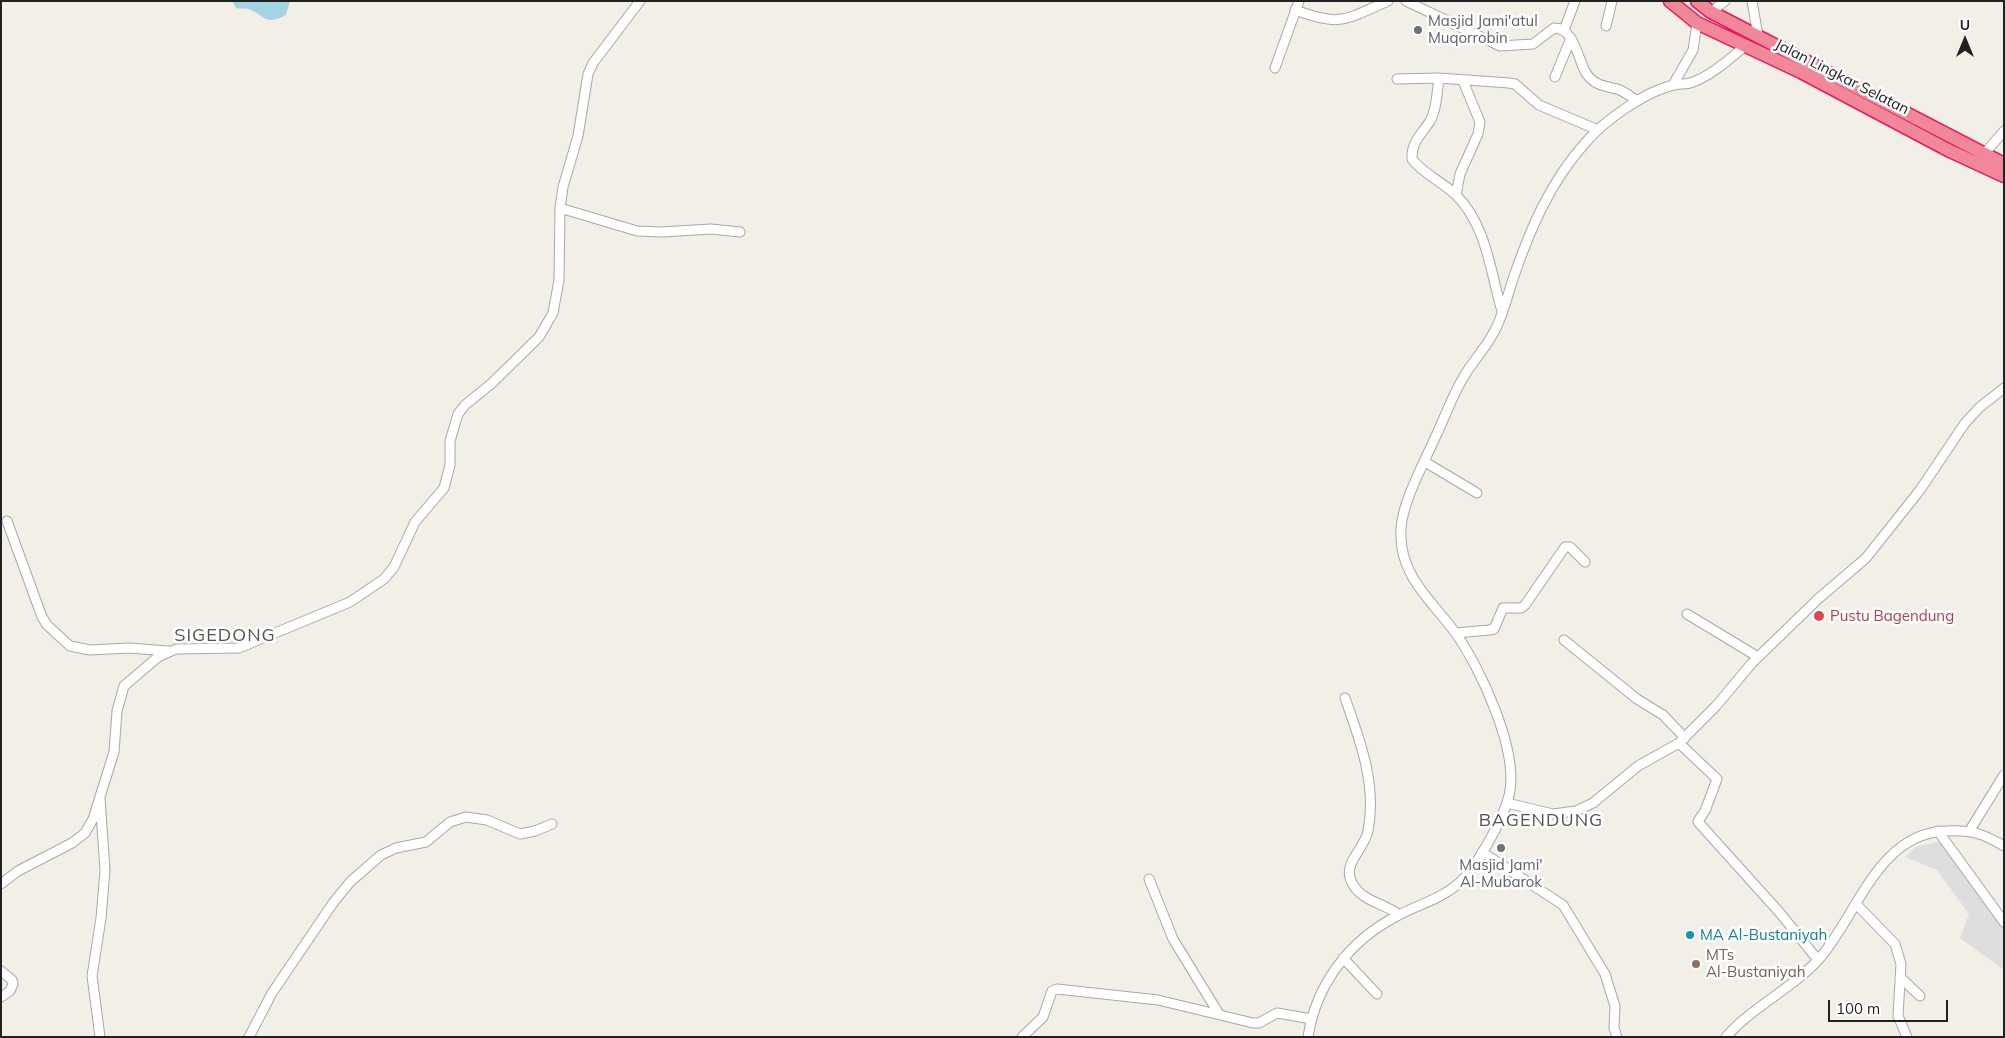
<!DOCTYPE html>
<html>
<head>
<meta charset="utf-8">
<style>
  body { margin:0 }
  #map { position:relative; width:2005px; height:1038px; overflow:hidden; background:#f2efe7; font-family:Mulish,sans-serif }
  canvas { display:block }
  .frame { position:absolute; inset:0; border:2px solid #212121; pointer-events:none }
  .north { position:absolute; left:1940px; top:15px; width:50px; height:50px; -webkit-text-stroke:4px #fff; paint-order:stroke; rotate:0deg; font-size:14px; font-weight:700; line-height:20px; text-align:center; color:#212121 }
  .north::after { content:''; display:block; margin:auto; width:18px; height:22px; background:#212121; clip-path:polygon(50% 0,100% 100%,50% 72%,0 100%) }
  .scale { position:absolute; left:1828px; top:1000px; width:120px; height:22px; box-sizing:border-box; border:2px solid #212121; border-top:0; padding-left:6px; font-size:15px; line-height:18px; white-space:nowrap; color:#212121; -webkit-text-stroke:4px #fff; paint-order:stroke }
</style>
</head>
<body>
<div id="map">
<canvas width="2005" height="1038"></canvas>
<div class="frame"></div>
<div class="north">U</div>
<div class="scale">100 m</div>
</div>
<script>
const g = document.querySelector('canvas').getContext('2d');
g.lineJoin = 'round';
function fillPath(path, color) {
  g.fillStyle = color;
  g.fill(path, 'evenodd');
}
function trace(path, color, width, dash) {
  g.strokeStyle = color;
  g.lineWidth = width;
  g.lineCap = dash ? 'butt' : 'round';
  g.setLineDash(dash || []);
  g.stroke(path);
}
function write(font, color, halo, rows, align = 'center') {
  g.font = font + ' Mulish,sans-serif';
  g.lineWidth = 5;
  g.setLineDash([]);
  g.textBaseline = 'middle';
  g.strokeStyle = halo;
  g.fillStyle = color;
  for (const [text, x, y, turn = 0] of rows) {
    g.save();
    g.translate(x, y);
    g.rotate((+turn || 0) * Math.PI / 180);
    g.textAlign = isNaN(turn) ? turn : align;
    if (halo) g.strokeText(text, 0, 0);
    g.fillText(text, 0, 0);
    g.restore();
  }
}
const residential = new Path2D(`
  M 1950,839 L 2004,920 L 2004,970 L 1960,938 L 1969,914 L 1937,870 L 1905,857 L 1916,847 Z`);
const water = new Path2D(`
  M 232,1 L 290,1 L 286,15 C 263,27 265,14 248,9 C 244,8 240,9 236,8 Z`);
const minor = new Path2D(`
  M 1406,1 L 1500,46 L 1533,44 L 1554,28 C 1574,27 1578,60 1586,73 C 1595,87 1608,86 1620,90 C 1626,93 1632,97 1637,101
  M 1752,1 L 1758,36
  M 1295,10 C 1342,27 1344,20 1388,1
  M 1711,12 L 1725,1
  M 1606,26 L 1612,1
  M 1564,30 L 1575,1
  M 1275,68 L 1299,1
  M 1555,77 L 1571,38
  M 1439,78 C 1437,91 1437,109 1430,121 C 1422,134 1411,142 1412,159 C 1423,174 1443,182 1456,195 C 1487,226 1490,271 1502,311
  M 1397,79 L 1439,78 L 1509,83 L 1515,84 L 1539,105 L 1598,130
  M 1673,85 L 1693,50 L 1697,23
  M 1984,154 L 2004,131
  M 1456,195 L 1460,174 L 1478,134 L 1480,122 L 1463,81
  M 560,208 L 637,231 L 662,232 L 711,229 L 740,232
  M 1425,462 L 1477,493
  M 7,521 L 42,617 L 47,625 L 70,646 L 90,650 L 129,648 L 168,651
  M 1687,614 L 1758,657
  M 1456,633 L 1489,630 L 1494,629 L 1503,608 L 1521,608 L 1525,605 L 1565,547 L 1570,547 L 1585,562
  M 1564,640 L 1637,699 L 1663,715 L 1685,738
  M 1345,698 C 1360,740 1377,785 1368,831 C 1364,851 1339,865 1354,886 C 1363,901 1385,904 1398,914
  M 1679,743 L 1717,779 L 1705,811 L 1698,821 L 1699,823 L 1780,913 L 1818,960
  M 100,798 L 105,870 L 101,918 L 92,976 L 100,1037
  M 1507,803 L 1553,814 L 1576,811 L 1593,803 L 1638,766 L 1679,743 L 1716,706 L 1752,663 L 1818,599 L 1866,558 L 1920,490 L 1965,423 L 1980,407 L 2004,388
  M 1970,830 L 2004,775
  M 1938,831 L 2004,922
  M 1482,852 L 1563,905 L 1605,974 L 1615,1006 L 1614,1028 L 1617,1037
  M 1149,879 L 1173,939 L 1219,1014
  M 1,884 L 18,871 L 72,843 L 85,833 L 93,819 L 114,752 L 117,711 L 124,686 L 158,657 L 176,649 L 239,648 L 350,602 L 384,579 L 394,567 L 415,522 L 444,488 L 450,465 L 450,441 L 458,414 L 465,405 L 491,384 L 539,337 L 553,313 L 559,280 L 560,208 L 563,187 L 578,136 L 588,74 L 593,63 L 640,1
  M 1856,904 L 1895,944 L 1901,964 L 1898,1016 L 1907,1037
  M 1343,958 L 1377,994
  M 1,971 L 12,980 L 13,984 L 10,991 L 1,997
  M 1900,977 L 1920,996
  M 249,1037 L 272,993 L 333,903 L 350,882 L 381,855 L 396,848 L 426,842 L 450,822 L 466,817 L 487,820 L 520,834 L 535,831 L 552,824
  M 1022,1037 L 1043,1017 L 1052,991 L 1057,989 L 1158,1000 L 1253,1023 L 1259,1023 L 1277,1013 L 1312,1019
  M 1308,1037 C 1316,984 1350,940 1397,916 C 1417,905 1439,900 1458,884 C 1475,870 1502,821 1508,799 C 1522,756 1480,666 1454,631 C 1440,612 1423,596 1412,576 C 1404,562 1400,544 1401,528 C 1403,501 1423,465 1434,440 C 1444,420 1451,398 1463,378 C 1473,360 1489,345 1497,326 C 1504,311 1508,294 1513,279 C 1530,229 1550,182 1586,142 C 1605,120 1646,91 1674,85 C 1680,83 1687,85 1693,82 C 1712,75 1728,60 1744,47
  M 1726,1037 C 1752,1007 1792,989 1819,959 C 1857,916 1878,832 1947,831 C 1971,830 1982,833 2004,846`);
const highway = new Path2D(`
  M 1670,1 L 1697,23 L 1801,72 L 1950,151 L 2004,176
  M 1697,1 L 1711,12 L 2004,164`);
const markers = [
  [1418,30,5,"#6b7280"],
  [1819,616,6,"#e0444e"],
  [1501,848,5,"#6b7280"],
  [1690,935,5,"#0f9aa8"],
  [1696,964,5,"#8d6e63"]
];
const worshipNames = [
  ["Masjid Jami'atul",1428,21],
  ["Muqorrobin",1428,38],
  ["Masjid Jami'",1501,865,"center"],
  ["Al-Mubarok",1501,882,"center"]
];
const streetNames = [
  ["Jalan Lingkar Selatan",1842,77,27]
];
const healthNames = [
  ["Pustu Bagendung",1830,616]
];
const cultureNames = [
  ["MA Al-Bustaniyah",1700,935]
];
const educationNames = [
  ["MTs",1706,955],
  ["Al-Bustaniyah",1706,972]
];
const quarterNames = [
  ["SIGEDONG",225,636],
  ["BAGENDUNG",1541,821]
];
fillPath(residential, '#dfdede');
fillPath(water, '#a3d4e4');
trace(minor, '#a8a8a8', 11);
trace(highway, '#ed175e', 15);
trace(minor, '#fff', 9);
trace(highway, '#f0889a', 12);
for (const [x, y, r, color] of markers) {
  const dot = new Path2D();
  dot.arc(x, y, r, 0, 2 * Math.PI);
  g.fillStyle = color;
  g.fill(dot);
  trace(dot, '#fff', 2);
}
write('15px', '#5b616d', '#fff', worshipNames, 'left');
write('15px', '#212121', '#fff', streetNames);
write('15px', '#be3a42', '#fff', healthNames, 'left');
write('15px', '#0d838f', '#fff', cultureNames, 'left');
write('15px', '#785e54', '#fff', educationNames, 'left');
g.letterSpacing = '1px';
write('18px', '#545454', '#fff', quarterNames);
g.letterSpacing = '0px';
</script>
</body>
</html>
